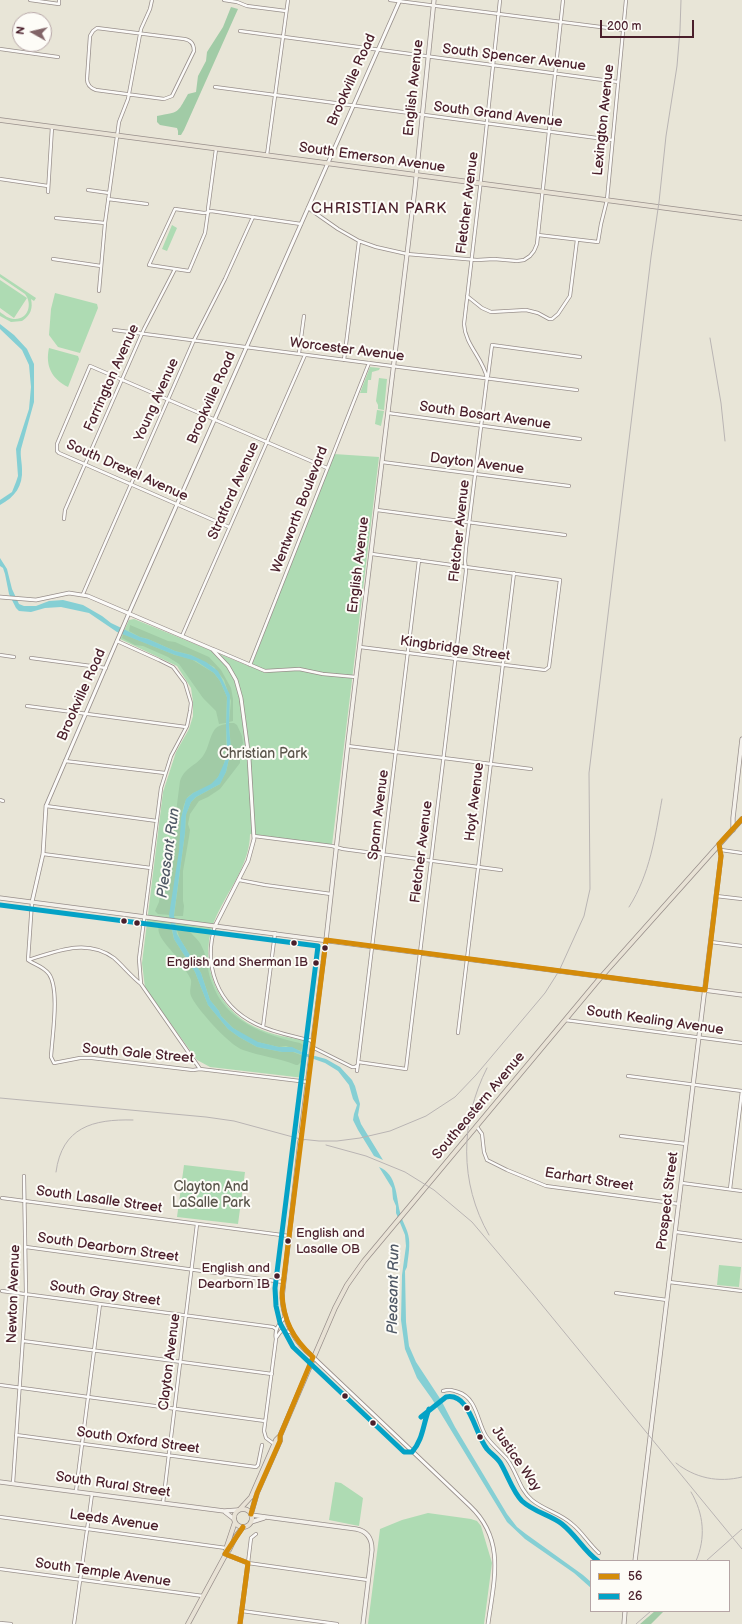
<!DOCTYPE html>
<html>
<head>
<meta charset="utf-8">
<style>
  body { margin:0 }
  #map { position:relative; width:742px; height:1624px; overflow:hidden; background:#e8e5d7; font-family:"Balsamiq Sans",sans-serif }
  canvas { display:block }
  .legend { position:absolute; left:590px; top:1560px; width:140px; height:52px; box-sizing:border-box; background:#fdfcf7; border:1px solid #b5a4a5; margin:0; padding:5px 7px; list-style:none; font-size:12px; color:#4a1f2b }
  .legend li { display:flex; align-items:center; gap:8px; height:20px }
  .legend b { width:20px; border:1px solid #b5a4a5 }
  .north { position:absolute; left:12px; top:12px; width:40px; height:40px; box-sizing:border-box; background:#fdfcf7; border:1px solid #b5a4a5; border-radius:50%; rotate:278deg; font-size:11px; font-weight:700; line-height:16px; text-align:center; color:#4a1f2b }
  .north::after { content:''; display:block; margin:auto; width:14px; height:18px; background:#816467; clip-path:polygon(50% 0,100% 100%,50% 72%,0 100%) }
  .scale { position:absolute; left:600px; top:20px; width:94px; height:18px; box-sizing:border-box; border:2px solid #4a1f2b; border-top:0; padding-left:5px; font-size:12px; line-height:14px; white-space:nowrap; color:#4a1f2b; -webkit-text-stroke:3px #fdfcf7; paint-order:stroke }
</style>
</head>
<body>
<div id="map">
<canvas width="742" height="1624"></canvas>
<ul class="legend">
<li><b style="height:5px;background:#d48b09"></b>56</li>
<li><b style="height:5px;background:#04a2c6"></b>26</li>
</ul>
<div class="north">N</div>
<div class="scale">200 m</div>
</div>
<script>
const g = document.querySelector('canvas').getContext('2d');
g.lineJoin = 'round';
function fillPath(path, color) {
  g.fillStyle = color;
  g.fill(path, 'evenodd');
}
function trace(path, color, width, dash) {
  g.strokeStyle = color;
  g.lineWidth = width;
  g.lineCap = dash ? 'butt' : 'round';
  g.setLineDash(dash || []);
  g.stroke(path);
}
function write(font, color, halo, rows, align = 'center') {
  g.font = font + ' "Balsamiq Sans",sans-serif';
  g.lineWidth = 4;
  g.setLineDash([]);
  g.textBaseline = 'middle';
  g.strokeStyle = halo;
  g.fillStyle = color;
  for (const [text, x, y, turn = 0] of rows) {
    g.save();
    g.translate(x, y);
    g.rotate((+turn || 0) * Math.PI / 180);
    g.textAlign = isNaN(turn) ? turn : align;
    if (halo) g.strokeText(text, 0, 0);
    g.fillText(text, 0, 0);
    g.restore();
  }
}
const green = new Path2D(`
  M 172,225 L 177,228 L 167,251 L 162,249 Z
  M 0,274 L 36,298 L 34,301 L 31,299 C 33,308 31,315 22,321 L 11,322 L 0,316 L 0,312 C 4,315 9,319 14,319 C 28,320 33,304 25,294 L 0,277 Z
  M 0,280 L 27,298 L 14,318 L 0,308 Z
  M 55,293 L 97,304 L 98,308 L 80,353 L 58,347 L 49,335 L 51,309 Z
  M 49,348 L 78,356 L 79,359 L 68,387 C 52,379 45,366 49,348 Z
  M 370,367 L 380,368 L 379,370 L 372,372 L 371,380 L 368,380 L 367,393 L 360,393 Z
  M 379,378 L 387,379 L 384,410 L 378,409 L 378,405 L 376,401 Z
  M 377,410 L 384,411 L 381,426 L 375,424 Z
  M 334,454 L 379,457 L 332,845 L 250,834 C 250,864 228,890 216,917 C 197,958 214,1007 255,1027 C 272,1035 290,1038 308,1041 L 304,1078 L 210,1067 L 197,1060 L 145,988 L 142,963 L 163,792 L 176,752 L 189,729 L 193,716 L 193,702 L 191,688 L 177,666 L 120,639 L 129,620 L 134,619 L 251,667 Z
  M 184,1165 L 245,1172 L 238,1224 L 177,1217 Z
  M 719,1265 L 741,1267 L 739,1287 L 717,1285 Z
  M 335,1482 L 341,1483 L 363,1498 L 359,1526 L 329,1520 Z
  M 428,1513 L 471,1519 L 477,1521 L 481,1526 L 492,1563 L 484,1624 L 368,1624 L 380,1529 L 402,1520 Z`);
const forest = new Path2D(`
  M 231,7 L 238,9 L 184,130 L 181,135 L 178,135 L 178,131 L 177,128 L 160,125 L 157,122 L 157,116 C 180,111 176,115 188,94 L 196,92 L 198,76 L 206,61 L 207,52 L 223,27 Z
  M 130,625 L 168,641 L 175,642 L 209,657 L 221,670 L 231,688 L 233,699 L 233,721 L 229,722 L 231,701 L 224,680 L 214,667 L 191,655 L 175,651 L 148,639 L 140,637 L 129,631 Z
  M 123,634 L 175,655 L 191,659 L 214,673 L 220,681 L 227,697 L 226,723 L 219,724 L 216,711 L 203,698 L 179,664 L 168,657 L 143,646 L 135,645 L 122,638 Z
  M 229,723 L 234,723 L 237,725 L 242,736 L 243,743 L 240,749 L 240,763 L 220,789 L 208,797 L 199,801 L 190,814 L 188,824 L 190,830 L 189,837 L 183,871 L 183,901 L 184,906 L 183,916 L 174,916 L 185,833 L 186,814 L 191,802 L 196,797 L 220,784 L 222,779 L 226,772 L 231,750 Z
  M 226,724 C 226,746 230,774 207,787 C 200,791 190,792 186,800 C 180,812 182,826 181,838 C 178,863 175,887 171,911 L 170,915 L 158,914 L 155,911 L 159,902 L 163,870 L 171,851 L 180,781 C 185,767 196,766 203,756 C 209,748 209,737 215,729 C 218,726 221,725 226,724 Z
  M 175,925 L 184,926 C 190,933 199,939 202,947 C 208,958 207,972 212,983 C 225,1021 264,1035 300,1043 L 303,1045 L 301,1051 L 286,1046 L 279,1047 L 253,1041 L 233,1028 L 221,1016 L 219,1011 L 210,1000 L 201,973 L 180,939 Z
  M 159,926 L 171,927 L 174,939 L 195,972 L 208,1005 L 228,1029 L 239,1037 L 257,1047 L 282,1052 L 293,1052 L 306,1057 L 298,1065 L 296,1065 C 279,1058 260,1056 243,1050 C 229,1045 199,1011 192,998 C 188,991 192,986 191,980 C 190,976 181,964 178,959 C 173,951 155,936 159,926 Z
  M 655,1611 L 664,1611 L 651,1624 L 640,1624 Z`);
const water = new Path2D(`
  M 0,324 L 14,335 L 27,349 L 34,364 L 34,402 L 21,449 C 20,456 22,462 22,469 C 23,486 15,497 0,505 L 0,500 L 12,492 L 16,482 L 18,476 L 16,449 L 29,409 L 31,387 L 29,365 L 22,350 L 0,329 Z
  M 0,558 L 7,569 L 12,589 L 19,604 L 24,606 L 36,606 L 49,601 L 63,600 L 83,605 L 102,616 L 111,623 L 140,637 L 148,639 L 175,651 L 191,655 L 206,662 L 218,671 L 230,695 L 229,726 L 231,750 L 226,772 L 220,784 L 196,797 L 191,802 L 186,815 L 185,833 L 174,915 L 177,934 L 201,973 L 210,1000 L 219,1011 L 221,1016 L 233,1028 L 258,1042 L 279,1047 L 292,1047 L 304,1053 L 326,1059 L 340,1067 L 352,1080 L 355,1086 L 360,1104 L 358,1115 L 361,1124 L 383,1160 L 374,1156 L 358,1130 L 353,1120 L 354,1114 L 357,1105 L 353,1099 L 349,1085 L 338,1071 L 325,1063 L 294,1052 L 282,1052 L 257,1047 L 239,1037 L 228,1029 L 208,1005 L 195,972 L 174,939 L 169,915 L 179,851 L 181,818 L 186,799 L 193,793 L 211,784 L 218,777 L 225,761 L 227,750 L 226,726 L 227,697 L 220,681 L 214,673 L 196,661 L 175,655 L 117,632 L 89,613 L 61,607 L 45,608 L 31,612 L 19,611 L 16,608 L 9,594 L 5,574 L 3,568 L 0,566 Z
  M 379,1167 C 397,1174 396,1196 400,1212 C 402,1222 408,1229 409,1239 C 410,1248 408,1258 407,1267 L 405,1271 L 406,1322 L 409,1346 L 416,1362 L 441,1400 L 455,1427 L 507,1514 L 517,1527 L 526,1534 L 583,1575 L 591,1582 L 591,1588 L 574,1573 L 525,1539 L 507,1522 L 432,1399 L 417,1378 L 405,1349 L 401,1320 L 402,1275 L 406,1246 L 405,1235 L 396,1213 L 396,1206 L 393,1199 L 392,1188 Z`);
const secondaryTunnel = new Path2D(`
  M 300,1141 L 301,1132`);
const minor = new Path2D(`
  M 30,0 L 59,4 L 59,0
  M 224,0 L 237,2 L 247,6 L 286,11
  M 390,0 L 624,30
  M 97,28 L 184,39 C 191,40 194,44 194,51 L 172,96 L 164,99 L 96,90 C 90,88 87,85 87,79 L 90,36 L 93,31 Z
  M 240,31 L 618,82
  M 0,49 L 58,57
  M 215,87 L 612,140
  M 216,149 L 208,209 L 208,212 L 205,233 L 189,271 L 149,265 L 175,209 L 204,213 C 207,213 209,211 211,211 L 301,224
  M 267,155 L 288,0
  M 0,179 L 48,186
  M 88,190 L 109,193
  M 48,192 L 52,127
  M 108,199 L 147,204
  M 308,208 L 338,229 L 359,241 L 376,247 L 407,254 L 477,260 L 494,259 L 517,261 L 524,260 L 530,256 L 534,251 L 537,244 L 563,0
  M 56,218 L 105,223
  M 538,235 L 598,242 L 601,224 L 607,200 L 626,0
  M 53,259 L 101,266
  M 99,291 L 105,223 L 119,122 L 128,99 L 141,29 L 150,9 L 152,0
  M 467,296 L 482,308 L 491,312 L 526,310 L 538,313 L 549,319 L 552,319 L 558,314 L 570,296 L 577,240
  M 114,330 L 577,390
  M 299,353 L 304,316
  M 344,360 L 359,241
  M 488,376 L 492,345 L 580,357
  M 388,413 L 580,439
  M 382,462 L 569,486
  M 377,510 L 565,535
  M 64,519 L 65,510 L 144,329 L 175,269
  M 229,527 L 59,453 L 57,451 L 57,444 L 90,366 L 327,468
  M 83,594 L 194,340 L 225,279 L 253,217
  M 182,636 L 305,355
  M 117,641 L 159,660 L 173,667 L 185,683 L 191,703 L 190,711 L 187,726 L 171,756 L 161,788 L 139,959 L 141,984 L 200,1069 L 308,1082
  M 360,647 L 545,670 L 549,667 L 560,580 L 372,554
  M 213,649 L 265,671 L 299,669 L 323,674 L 356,677
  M 0,655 L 14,657
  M 31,658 L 106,668
  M 250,665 L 369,363
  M 27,706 L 186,727
  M 348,746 L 531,769
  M 65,761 L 165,773
  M 0,800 L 3,801
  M 46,806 L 157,821
  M 254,836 L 332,846 L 343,849 L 501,870
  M 721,850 L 742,853
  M 43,854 L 151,868
  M 239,880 L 265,885 L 331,894
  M 716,896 L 742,899
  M 32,902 L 28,960 C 35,965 43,966 49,974 C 60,990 52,1037 51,1057 L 54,1063 L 80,1058 L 92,1058 L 193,1070 L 200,1069
  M 215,926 C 203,966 217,1005 256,1024 C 274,1033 294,1036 312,1041
  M 711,942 L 742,946
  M 28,960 C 57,951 87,938 114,958 C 123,966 131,976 141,984
  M 565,1020 L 742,1043
  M 263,1027 L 275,933
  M 458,1033 L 514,573
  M 312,1047 L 352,1067 L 355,1067 L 358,1065
  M 358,1062 L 406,1069 L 466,571 L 465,561 L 466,548 L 487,378 C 483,358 465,345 464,324 L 480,188 L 500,0
  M 357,1071 L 419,560
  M 628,1076 L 742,1091
  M 477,1127 L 482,1134 L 484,1152 L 487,1160 L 507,1170 L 546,1186 L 679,1204
  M 621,1136 L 686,1144
  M 682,1183 L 742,1191
  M 730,1189 L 742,1091
  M 2,1198 L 289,1236
  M 676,1232 L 742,1241
  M 26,1247 L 283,1282
  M 669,1282 L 742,1291
  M 2,1291 L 273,1327 L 276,1329
  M 616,1293 L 667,1300
  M 276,1338 L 281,1331 L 291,1332
  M 23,1341 L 272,1374
  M 0,1385 L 265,1421
  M 443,1391 C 449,1389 452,1390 458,1392 C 477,1398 477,1421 486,1436 C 492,1445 500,1451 507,1459 C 517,1472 519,1489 532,1500 C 544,1510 560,1513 572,1524 C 582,1532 589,1544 599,1553
  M 16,1435 L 256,1467 L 258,1465 L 262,1445
  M 274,1444 L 266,1438 L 264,1431 L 276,1339 C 274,1330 279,1324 285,1317
  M 13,1483 L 26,1294 L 24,1176
  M 76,1491 L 100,1304
  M 163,1503 L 197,1224
  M 0,1517 L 226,1548
  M 256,1534 L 251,1538 L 248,1563 L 368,1580
  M 0,1569 L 203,1596
  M 242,1611 L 337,1624
  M 0,1623 L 11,1624
  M 74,1624 L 92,1494`);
const tertiary = new Path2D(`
  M 0,597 L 36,600 L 69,593 L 88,596 L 212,649 L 228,666 L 236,680 L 241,698 L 249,758 L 254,839 L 248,861 L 215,926
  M 32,902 L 43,854 L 46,806 L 129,613 L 400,0
  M 313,1357 L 470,1506 C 506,1540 494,1580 488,1624`);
const secondary = new Path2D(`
  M 733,830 L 733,818 L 742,739
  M 0,898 L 742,995
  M 301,1132 L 326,940 L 348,743 L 415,188 L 434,0
  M 300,1141 L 282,1298 C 284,1323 294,1342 313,1357
  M 0,1482 L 224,1511 L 238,1510
  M 225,1512 L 234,1519
  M 251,1515 L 356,1529 C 367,1531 372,1538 372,1550 L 363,1624
  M 251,1522 L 264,1518
  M 225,1554 L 248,1563 L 240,1624
  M 635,1561 L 721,856 L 719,844
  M 624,1624 L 625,1611`);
const primary = new Path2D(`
  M 0,120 L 742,218
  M 240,1509 L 251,1497 L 276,1440 L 280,1436
  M234 1518a9 9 0 1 1 18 0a9 9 0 1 1-18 0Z
  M 251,1514 L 257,1493 L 280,1441 L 280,1436 L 335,1308 L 347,1285 L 364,1261 L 601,977 L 742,819
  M 227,1552 L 226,1549 L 235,1522
  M 188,1624 L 227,1552 L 229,1550 L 236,1536 L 243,1527`);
const rail = new Path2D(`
  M 710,338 L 721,403 L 725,441
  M 629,907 C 650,874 655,837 662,799
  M 487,1068 C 460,1121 459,1183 489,1235
  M 0,1098 L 206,1117 L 234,1121 L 304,1140
  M 300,1139 L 319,1141 L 337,1141 L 360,1138 L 390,1131 L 426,1116 L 455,1097 L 476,1075 L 545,993 L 559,971 L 584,916 L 590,889 L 589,773 L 651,257 L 659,202 L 666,136 L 677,66 L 680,30 L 681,0
  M 326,1145 L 366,1156 L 405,1172 L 434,1190 L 472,1222 L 533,1294 L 742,1549
  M 56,1172 C 62,1127 93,1119 133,1120
  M 676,1463 C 695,1478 718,1483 742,1477
  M 691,1492 C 704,1514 706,1538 696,1561
  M 706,1561 L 742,1529
  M 636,1624 L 651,1611`);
const bus1 = new Path2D(`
  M 251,1514 L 257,1493 L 280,1441 L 280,1436 L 313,1357 C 293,1339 283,1320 282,1293 L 326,940 L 705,990 L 721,856 L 719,844 L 742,819
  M 240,1624 L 248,1563 L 225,1554 L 243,1527`);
const bus2 = new Path2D(`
  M 0,905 L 318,946 L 275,1288 L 276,1306 L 280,1323 L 293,1347 L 404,1452 L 412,1452 C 423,1440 423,1424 429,1409
  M 421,1417 L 446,1397 C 470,1392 475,1435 487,1449 C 491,1454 498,1458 501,1464 C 508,1476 513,1492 522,1501 C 534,1512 550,1515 562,1524 C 576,1535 584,1551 598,1561`);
const markers = [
  [124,921,3.5,"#4a1f2b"],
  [137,923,3.5,"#4a1f2b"],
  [294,943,3.5,"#4a1f2b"],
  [325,948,3.5,"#4a1f2b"],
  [316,963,3.5,"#4a1f2b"],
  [288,1241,3.5,"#4a1f2b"],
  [277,1276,3.5,"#4a1f2b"],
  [345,1396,3.5,"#4a1f2b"],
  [467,1408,3.5,"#4a1f2b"],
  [373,1423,3.5,"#4a1f2b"],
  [480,1437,3.5,"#4a1f2b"]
];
const busNames = [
  ["English and Sherman IB",308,963],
  ["English and",296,1234,"left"],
  ["Lasalle OB",296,1250,"left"],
  ["English and",270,1269],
  ["Dearborn IB",270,1285]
];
const streetNames = [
  ["South Spencer Avenue",514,58,7],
  ["Brookville Road",352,80,-66],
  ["English Avenue",414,88,-84],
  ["South Grand Avenue",498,115,7],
  ["Lexington Avenue",604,120,-84],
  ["South Emerson Avenue",372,158,8],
  ["Fletcher Avenue",468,203,-83],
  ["Worcester Avenue",347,350,7],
  ["Farrington Avenue",112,378,-66],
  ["Brookville Road",212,398,-66],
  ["Young Avenue",157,400,-66],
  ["South Bosart Avenue",485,416,8],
  ["Dayton Avenue",477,464,7],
  ["South Drexel Avenue",127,471,24],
  ["Stratford Avenue",234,491,-66],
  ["Wentworth Boulevard",300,510,-69],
  ["Fletcher Avenue",460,531,-84],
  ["English Avenue",359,565,-83],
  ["Kingbridge Street",455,649,8],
  ["Brookville Road",82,695,-66],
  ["Hoyt Avenue",475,802,-83],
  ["Spann Avenue",379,815,-83],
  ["Fletcher Avenue",422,852,-83],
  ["South Kealing Avenue",655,1021,8],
  ["South Gale Street",138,1054,5],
  ["Southeastern Avenue",479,1106,-50],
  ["Earhart Street",589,1180,9],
  ["South Lasalle Street",99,1200,8],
  ["Prospect Street",668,1201,-83],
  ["South Dearborn Street",108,1248,8],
  ["Newton Avenue",14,1294,-88],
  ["South Gray Street",105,1294,8],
  ["Clayton Avenue",170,1362,-83],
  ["South Oxford Street",138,1441,8],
  ["Justice Way",516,1459,55],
  ["South Rural Street",113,1485,8],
  ["Leeds Avenue",114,1521,8],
  ["South Temple Avenue",103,1573,8]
];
const parkNames = [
  ["Christian Park",263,754],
  ["Clayton And",211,1187],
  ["LaSalle Park",211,1203]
];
const neighbourhoodNames = [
  ["CHRISTIAN PARK",379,209]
];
const waterNames = [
  ["Pleasant Run",169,853,-82],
  ["Pleasant Run",394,1289,-89]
];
fillPath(green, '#aedbb3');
fillPath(forest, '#a1cba6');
fillPath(water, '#85cfd4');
trace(secondaryTunnel, '#c8bdb5', 3.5, [3.5, 2]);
trace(minor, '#988f8b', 4);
trace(tertiary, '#988f8b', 4.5);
trace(secondary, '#988f8b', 5);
trace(primary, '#988f8b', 5.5);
trace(minor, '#fcfbf9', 2.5);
trace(tertiary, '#fcfbf9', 3);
trace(secondary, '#f4f1eb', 3.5);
trace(primary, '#e8e2d5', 4);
trace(rail, '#b9b4b3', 1);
trace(bus1, '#d48b09', 5);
trace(bus2, '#04a2c6', 5);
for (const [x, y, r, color] of markers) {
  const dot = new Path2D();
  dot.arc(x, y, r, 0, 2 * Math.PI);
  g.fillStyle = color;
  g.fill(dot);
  trace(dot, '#fdfcf7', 1.5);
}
write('13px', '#4a1f2b', '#fdfcf7', busNames, 'right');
write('14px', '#4a1f2b', '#fdfcf7', streetNames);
write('14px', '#5a554b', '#fdfcf7', parkNames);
g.letterSpacing = '1px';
write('15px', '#4a1f2b', '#fdfcf7', neighbourhoodNames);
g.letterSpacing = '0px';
write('italic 15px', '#505966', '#fdfcf7', waterNames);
</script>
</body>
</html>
